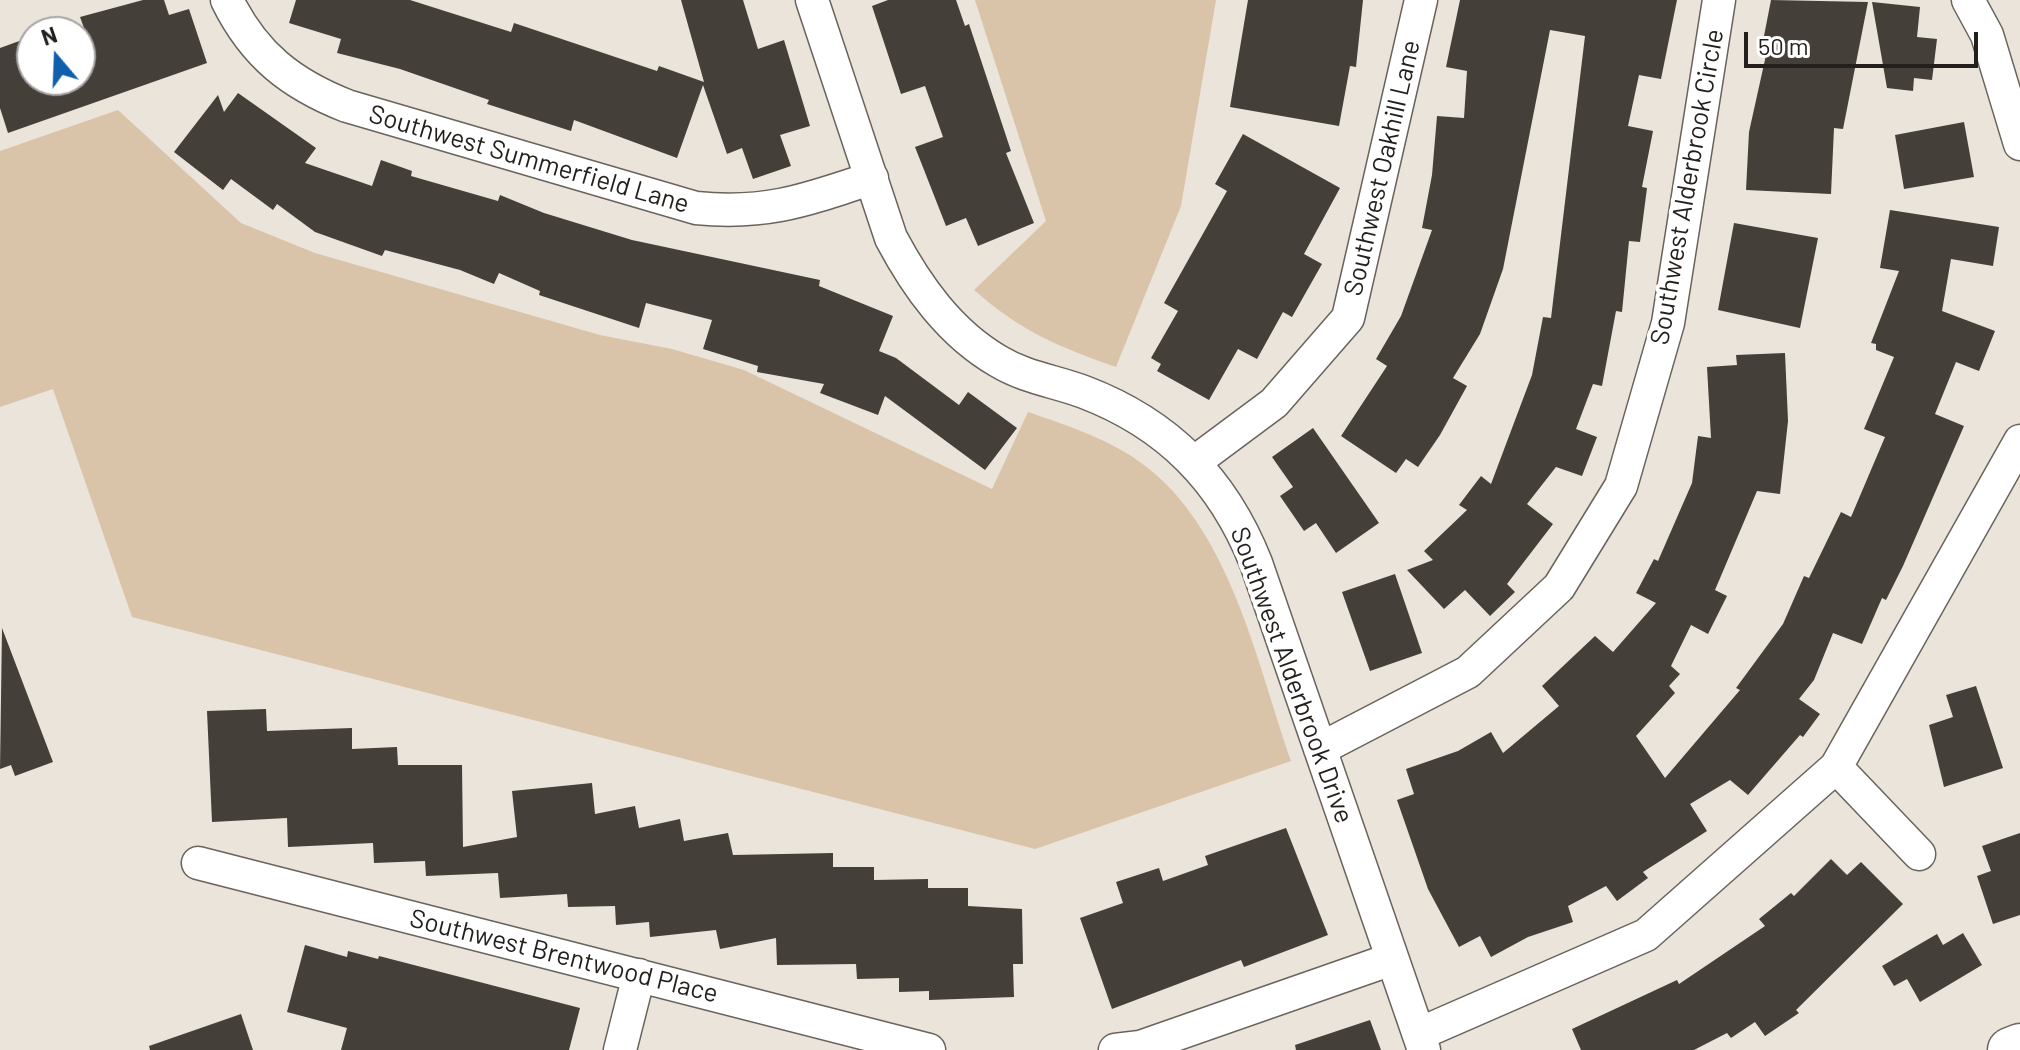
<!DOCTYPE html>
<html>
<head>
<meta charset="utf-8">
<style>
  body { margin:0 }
  #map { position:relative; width:2020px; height:1050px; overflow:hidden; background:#ebe4db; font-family:Barlow,sans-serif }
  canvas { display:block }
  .north { position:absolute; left:16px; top:16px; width:80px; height:80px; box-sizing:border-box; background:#fff; border:2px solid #a7a5a4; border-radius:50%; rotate:341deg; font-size:22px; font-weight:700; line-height:32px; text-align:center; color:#221f1c }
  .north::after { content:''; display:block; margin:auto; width:28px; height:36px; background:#0f5fad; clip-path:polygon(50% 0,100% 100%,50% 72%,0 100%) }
  .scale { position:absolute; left:1744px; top:32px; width:234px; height:36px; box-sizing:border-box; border:4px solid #221f1c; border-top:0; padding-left:10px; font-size:24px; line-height:28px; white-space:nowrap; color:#221f1c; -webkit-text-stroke:6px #fff; paint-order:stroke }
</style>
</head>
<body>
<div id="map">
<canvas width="2020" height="1050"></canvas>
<div class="north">N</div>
<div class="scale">50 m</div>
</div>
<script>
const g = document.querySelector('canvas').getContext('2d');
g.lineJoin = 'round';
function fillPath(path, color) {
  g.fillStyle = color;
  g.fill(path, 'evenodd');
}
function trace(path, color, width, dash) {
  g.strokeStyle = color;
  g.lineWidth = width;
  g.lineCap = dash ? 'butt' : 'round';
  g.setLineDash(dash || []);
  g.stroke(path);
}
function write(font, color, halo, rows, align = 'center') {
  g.font = font + ' Barlow,sans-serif';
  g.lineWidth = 8;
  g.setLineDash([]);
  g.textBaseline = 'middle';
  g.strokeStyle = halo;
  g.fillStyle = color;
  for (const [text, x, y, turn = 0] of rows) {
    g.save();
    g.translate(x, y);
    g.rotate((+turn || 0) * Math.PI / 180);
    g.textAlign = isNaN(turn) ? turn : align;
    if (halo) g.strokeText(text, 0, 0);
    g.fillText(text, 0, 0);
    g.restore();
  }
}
const green = new Path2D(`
  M 975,0 L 1216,0 L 1181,206 L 1116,367 C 1057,346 1022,332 974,290 L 1046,221 Z
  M 118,110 L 241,223 L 315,253 L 600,335 L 672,349 L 744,370 L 992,489 L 1028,412 C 1068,426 1110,439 1144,465 C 1230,529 1257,663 1291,761 L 1035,849 L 132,617 L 53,389 L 0,407 L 0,151 Z`);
const building = new Path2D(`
  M 143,0 L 164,0 L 169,15 L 189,9 L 207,63 L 8,133 L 0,108 L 0,48 L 22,40 L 32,68 L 32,80 L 80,80 L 80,41 L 88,39 L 80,17 Z
  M 296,0 L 410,0 L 511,32 L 514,23 L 657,71 L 659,66 L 704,82 L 681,0 L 743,0 L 758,49 L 784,40 L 810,126 L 780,135 L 791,166 L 753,179 L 742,148 L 727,154 L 703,85 L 677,158 L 574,120 L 571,131 L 487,104 L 489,100 L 400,69 L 337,53 L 341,39 L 289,23 Z
  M 888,0 L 956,0 L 965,26 L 969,24 L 1011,151 L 1006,153 L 1034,223 L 978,246 L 966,218 L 946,226 L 915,147 L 943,137 L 925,86 L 901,94 L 872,6 Z
  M 1248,0 L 1363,0 L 1356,67 L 1350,66 L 1339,126 L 1230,107 Z
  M 1460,0 L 1677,0 L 1661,79 L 1639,75 L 1628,126 L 1653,131 L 1642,187 L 1647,188 L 1640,242 L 1629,241 L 1622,312 L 1616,311 L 1602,386 L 1593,384 L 1576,429 L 1597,437 L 1582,476 L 1556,467 L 1527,504 L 1553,524 L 1507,584 L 1515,592 L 1490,616 L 1465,590 L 1444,609 L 1407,570 L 1433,560 L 1424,551 L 1467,510 L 1459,505 L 1481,476 L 1491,484 L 1532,375 L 1543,317 L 1551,318 L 1585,36 L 1550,30 L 1503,269 L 1480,334 L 1453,378 L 1467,386 L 1440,435 L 1418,467 L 1406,459 L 1396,473 L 1341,436 L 1387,366 L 1376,359 L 1401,316 L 1432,230 L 1422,228 L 1432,175 L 1437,116 L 1464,118 L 1467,71 L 1446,67 Z
  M 1771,0 L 1868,2 L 1843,129 L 1834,128 L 1831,194 L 1746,190 L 1749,132 L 1770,37 L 1764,36 Z
  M 1872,2 L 1920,7 L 1917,37 L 1937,39 L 1932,80 L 1914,78 L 1913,91 L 1887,88 Z
  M 238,93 L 316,148 L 305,163 L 372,186 L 381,160 L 412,171 L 411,176 L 498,201 L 500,195 L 544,213 L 632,240 L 820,280 L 819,286 L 893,316 L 879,351 L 896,358 L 959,405 L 968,392 L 1017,428 L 985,470 L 885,396 L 878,415 L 820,393 L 824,384 L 757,372 L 758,366 L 703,349 L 712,320 L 646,303 L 639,328 L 539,295 L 540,291 L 499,273 L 494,284 L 460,270 L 385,250 L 382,256 L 315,232 L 277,204 L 273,210 L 231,179 L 223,190 L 174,152 L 218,95 L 224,112 Z
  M 1964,122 L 1974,177 L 1904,189 L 1895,135 Z
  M 1243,134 L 1340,188 L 1304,254 L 1322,264 L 1292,317 L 1283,312 L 1257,359 L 1238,349 L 1209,400 L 1157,371 L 1161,364 L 1151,358 L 1178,311 L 1164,303 L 1227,191 L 1215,184 Z
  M 1890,210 L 1999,227 L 1993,266 L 1951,259 L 1942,311 L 1995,331 L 1979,371 L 1956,362 L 1935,414 L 1964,426 L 1903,566 L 1886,600 L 1882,598 L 1862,644 L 1833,633 L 1814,680 L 1799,699 L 1820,714 L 1803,737 L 1800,735 L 1748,795 L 1730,780 L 1690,804 L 1707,831 L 1643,872 L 1648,878 L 1617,901 L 1606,886 L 1568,906 L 1573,922 L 1528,937 L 1491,957 L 1480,936 L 1459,947 L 1428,889 L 1397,800 L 1414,794 L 1406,769 L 1458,751 L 1491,732 L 1503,753 L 1559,706 L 1542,686 L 1595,636 L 1613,652 L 1656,603 L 1636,593 L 1654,559 L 1658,561 L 1692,483 L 1698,436 L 1711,438 L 1707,367 L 1737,365 L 1736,355 L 1785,353 L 1788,421 L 1780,494 L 1757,491 L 1715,590 L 1727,596 L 1708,634 L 1691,625 L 1671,666 L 1680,674 L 1669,686 L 1675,693 L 1636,736 L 1665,778 L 1740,690 L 1736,688 L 1783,624 L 1804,576 L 1809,578 L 1841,512 L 1851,517 L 1885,437 L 1864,429 L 1894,357 L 1876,350 L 1876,344 L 1871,343 L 1899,271 L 1880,268 Z
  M 1734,223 L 1818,238 L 1800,328 L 1718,310 Z
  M 1313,428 L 1379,523 L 1336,553 L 1316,523 L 1304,531 L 1280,496 L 1293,487 L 1272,457 Z
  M 1395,574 L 1422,653 L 1370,671 L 1342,592 Z
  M 2,628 L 53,762 L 15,776 L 11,765 L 0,769 Z
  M 1976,686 L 2003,768 L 1944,787 L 1929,725 L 1953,717 L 1946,695 Z
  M 266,709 L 267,731 L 352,728 L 352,749 L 397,747 L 398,765 L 462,765 L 463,847 L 517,837 L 512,791 L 592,783 L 595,814 L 635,806 L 639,828 L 680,819 L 684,841 L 728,833 L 733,855 L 833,853 L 833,867 L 874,867 L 874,880 L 928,879 L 928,888 L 968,888 L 968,906 L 1022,909 L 1023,964 L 1013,964 L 1014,997 L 929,1000 L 929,991 L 899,992 L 899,978 L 857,979 L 856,964 L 777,965 L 776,938 L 720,949 L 716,930 L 650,937 L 649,922 L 616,925 L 615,906 L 568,907 L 567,894 L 500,898 L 498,873 L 426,876 L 425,861 L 374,863 L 373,843 L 288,847 L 287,818 L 212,822 L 207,711 Z
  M 1286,828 L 1328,935 L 1244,967 L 1241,960 L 1112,1009 L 1080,918 L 1123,903 L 1116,882 L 1159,868 L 1163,881 L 1208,865 L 1205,856 Z
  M 2020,833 L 2020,915 L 1993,924 L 1977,876 L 1991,871 L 1982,846 Z
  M 1831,859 L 1847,875 L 1861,862 L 1903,904 L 1796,1010 L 1799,1013 L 1765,1036 L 1755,1022 L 1731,1038 L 1727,1033 L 1694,1050 L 1581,1050 L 1572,1029 L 1677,980 L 1679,984 L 1765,926 L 1759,919 L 1791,893 L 1794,896 Z
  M 1963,933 L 1982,965 L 1920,1002 L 1907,979 L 1894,986 L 1882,966 L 1937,934 L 1943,945 Z
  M 305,945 L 347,957 L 348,951 L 378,959 L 379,956 L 580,1008 L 569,1050 L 341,1050 L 347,1028 L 287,1012 Z
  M 241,1014 L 253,1050 L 150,1050 L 149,1046 Z
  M 1370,1020 L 1381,1050 L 1296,1050 L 1295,1045 Z`);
const street = new Path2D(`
  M 227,0 C 254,55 291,84 347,106 L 696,208 C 767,215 806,200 872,178
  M 812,0 L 891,238 C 917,287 950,333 998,361 C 1026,378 1055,381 1084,392 C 1168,424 1223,480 1256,563 L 1424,1050
  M 1968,0 L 1987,35 L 2020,144
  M 1196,461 L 1274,403 L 1348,318 L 1421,0
  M 1320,749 L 1468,672 L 1559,587 L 1621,486 L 1668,323 L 1719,0
  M 1836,767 L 1919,854
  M 198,863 L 929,1050
  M 1419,1034 L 1646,935 L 1836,767 L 2020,441
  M 620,1050 L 639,975
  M 1115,1050 L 1140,1047 L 1392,959`);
const primary = new Path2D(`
  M 2010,1050 L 2020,1046`);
const streetNames = [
  ["Southwest Summerfield Lane",529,159,16],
  ["Southwest Oakhill Lane",1382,168,-77],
  ["Southwest Alderbrook Circle",1687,187,-80],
  ["Southwest Alderbrook Drive",1292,675,70],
  ["Southwest Brentwood Place",564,956,14]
];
fillPath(green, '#dac4a9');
fillPath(building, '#453f39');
trace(street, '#69635c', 35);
trace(primary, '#69635c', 47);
trace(street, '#fff', 32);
trace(primary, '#fff', 44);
write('26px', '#221f1c', '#fff', streetNames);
</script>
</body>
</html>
